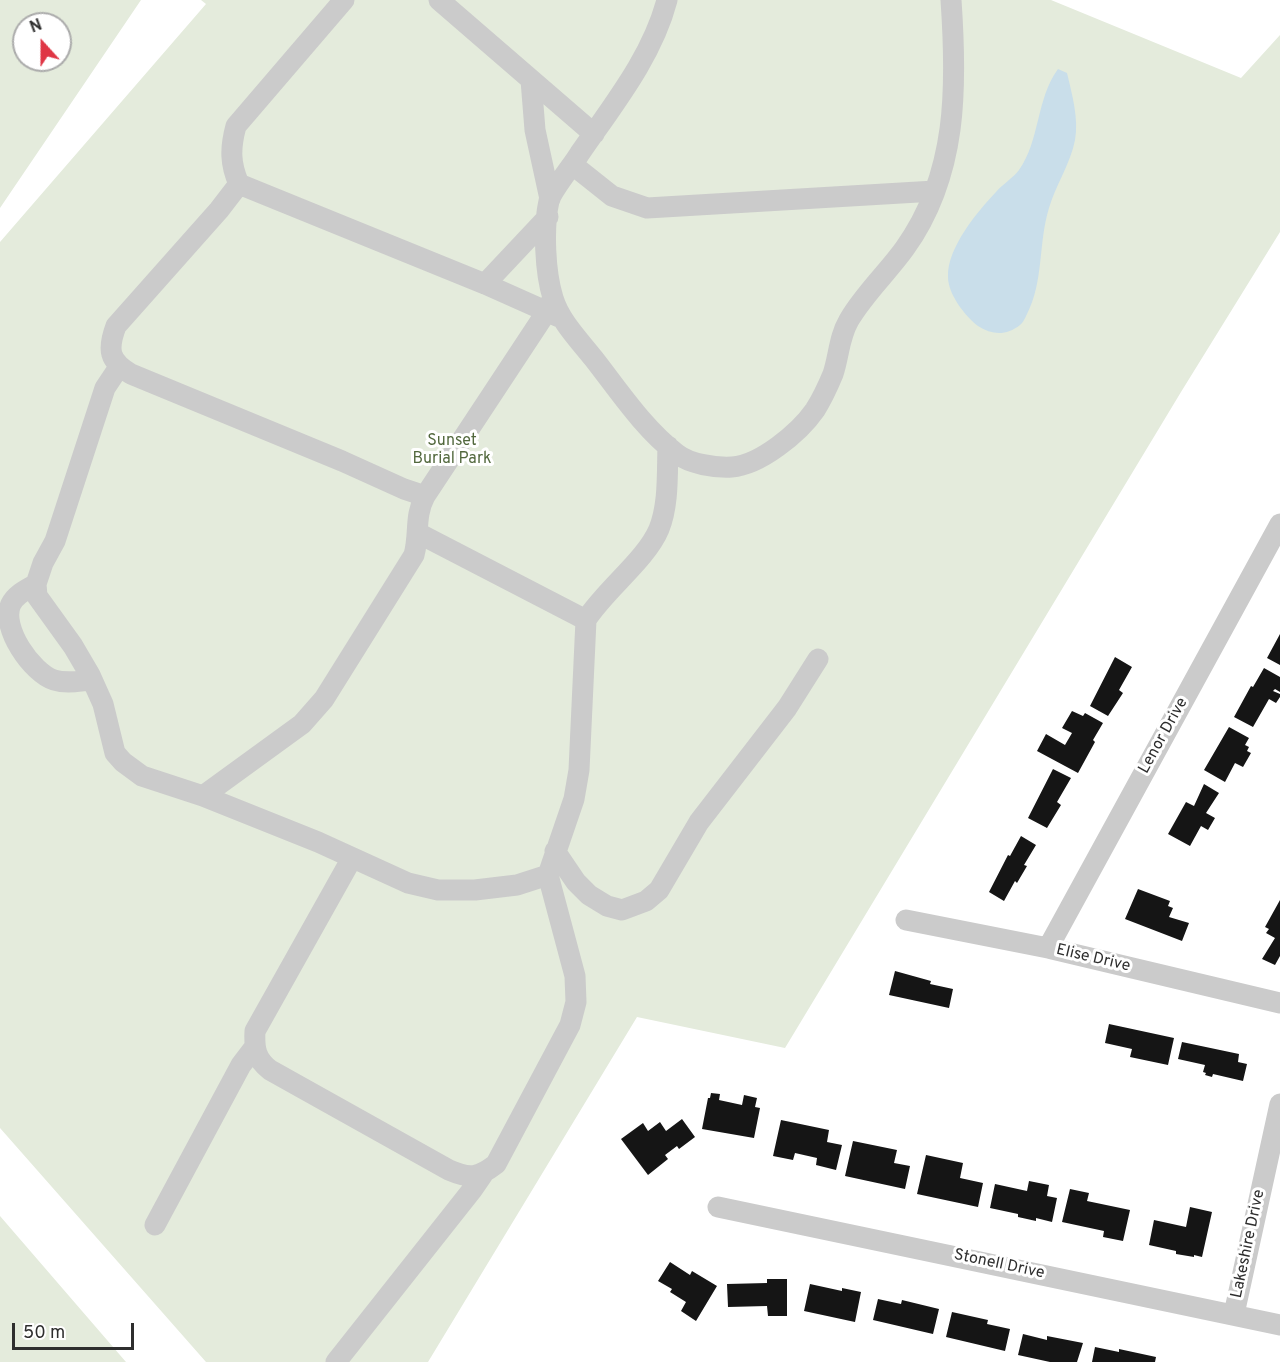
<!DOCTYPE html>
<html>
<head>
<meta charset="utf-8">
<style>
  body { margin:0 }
  #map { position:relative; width:1280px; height:1362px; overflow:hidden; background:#fff; font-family:Overpass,sans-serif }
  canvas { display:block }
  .north { position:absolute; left:12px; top:12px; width:60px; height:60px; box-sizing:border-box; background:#fff; border:2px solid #ababab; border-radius:50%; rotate:339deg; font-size:16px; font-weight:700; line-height:24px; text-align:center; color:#2e2e2e }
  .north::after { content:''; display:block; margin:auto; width:21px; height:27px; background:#df3645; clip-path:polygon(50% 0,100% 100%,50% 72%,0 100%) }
  .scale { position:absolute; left:12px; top:1323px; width:122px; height:27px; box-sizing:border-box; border:3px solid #2e2e2e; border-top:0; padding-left:8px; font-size:18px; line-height:21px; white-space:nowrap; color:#2e2e2e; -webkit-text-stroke:4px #fff; paint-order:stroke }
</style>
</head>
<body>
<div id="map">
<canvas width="1280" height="1362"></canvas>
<div class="north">N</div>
<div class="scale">50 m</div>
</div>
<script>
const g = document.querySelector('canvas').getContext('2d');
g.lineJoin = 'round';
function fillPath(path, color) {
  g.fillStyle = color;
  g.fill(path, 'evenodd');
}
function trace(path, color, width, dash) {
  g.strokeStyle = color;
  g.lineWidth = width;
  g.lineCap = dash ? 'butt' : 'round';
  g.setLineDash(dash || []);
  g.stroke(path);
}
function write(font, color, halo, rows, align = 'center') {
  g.font = font + ' Overpass,sans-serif';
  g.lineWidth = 6;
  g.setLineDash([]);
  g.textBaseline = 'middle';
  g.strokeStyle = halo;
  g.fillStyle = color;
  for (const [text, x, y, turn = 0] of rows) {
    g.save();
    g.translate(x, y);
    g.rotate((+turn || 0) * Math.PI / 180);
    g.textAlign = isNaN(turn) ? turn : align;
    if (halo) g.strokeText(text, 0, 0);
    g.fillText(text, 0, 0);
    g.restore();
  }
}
const green = new Path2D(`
  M 0,0 L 141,0 L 0,208 ZM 24,24 L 60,24 L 60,60 L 24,60 Z
  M 201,0 L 1051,0 L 1241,78 L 1280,35 L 1280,232 L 1181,392 L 785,1048 L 637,1017 L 428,1362 L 206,1362 L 0,1128 L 0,242 L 206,4 Z
  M 0,1216 L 126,1362 L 0,1362 Z`);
const water = new Path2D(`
  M 1058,69 L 1067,73 C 1072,94 1079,119 1075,140 C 1071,162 1055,187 1049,208 C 1038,244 1044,281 1027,314 C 1025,318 1023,323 1020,325 C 1006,336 992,335 978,326 C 965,316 948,294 948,277 C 947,248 977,212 996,192 C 1003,184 1013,178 1019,170 C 1040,141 1036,99 1058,69 Z`);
const building = new Path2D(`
  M 1280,634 L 1280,665 L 1267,658 Z
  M 1115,657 L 1132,667 L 1119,690 L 1123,693 L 1108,716 L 1090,706 Z
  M 1264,668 L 1280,677 L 1280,692 L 1275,689 L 1273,691 L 1280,694 L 1280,697 L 1276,703 L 1269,699 L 1253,727 L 1234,717 L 1251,686 L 1253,687 Z
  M 1072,711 L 1083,716 L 1085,713 L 1103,723 L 1093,740 L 1095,742 L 1078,773 L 1037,751 L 1046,734 L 1065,745 L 1072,733 L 1062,728 Z
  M 1229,727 L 1249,738 L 1245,745 L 1249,747 L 1247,751 L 1251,753 L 1243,767 L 1235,763 L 1225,782 L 1204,770 Z
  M 1053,769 L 1071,778 L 1057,802 L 1061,805 L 1047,828 L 1028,818 Z
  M 1204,784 L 1219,793 L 1206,813 L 1215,818 L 1208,830 L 1201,826 L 1190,846 L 1168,834 L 1186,802 L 1194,806 Z
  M 1021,836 L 1036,845 L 1024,865 L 1027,866 L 1017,883 L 1015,881 L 1004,901 L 989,892 L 1008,855 L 1010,856 Z
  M 1138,889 L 1170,901 L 1168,906 L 1173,908 L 1169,917 L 1189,923 L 1182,941 L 1125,919 Z
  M 1280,900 L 1280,956 L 1275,965 L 1262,959 L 1275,938 L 1266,933 L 1269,929 L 1265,927 Z
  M 895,971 L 931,981 L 930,984 L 953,989 L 949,1008 L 889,995 Z
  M 1109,1024 L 1174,1038 L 1168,1065 L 1130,1057 L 1132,1049 L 1105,1043 Z
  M 1182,1042 L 1239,1054 L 1238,1062 L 1247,1064 L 1243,1081 L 1213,1074 L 1212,1077 L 1205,1075 L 1206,1073 L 1203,1072 L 1205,1065 L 1178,1059 Z
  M 711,1093 L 720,1094 L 719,1100 L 742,1105 L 744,1095 L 757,1098 L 755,1107 L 760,1108 L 754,1138 L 702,1129 L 708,1098 L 710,1098 Z
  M 682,1119 L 695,1137 L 679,1149 L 677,1146 L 665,1155 L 668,1159 L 648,1175 L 621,1139 L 643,1123 L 648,1131 L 660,1122 L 666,1131 Z
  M 781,1120 L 829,1130 L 827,1142 L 842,1145 L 836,1170 L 816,1165 L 817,1158 L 795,1153 L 793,1160 L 773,1156 Z
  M 853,1141 L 897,1150 L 894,1163 L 910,1166 L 905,1189 L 845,1176 Z
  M 926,1155 L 963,1163 L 960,1178 L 983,1183 L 978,1207 L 917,1194 Z
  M 1029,1181 L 1049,1185 L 1047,1196 L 1057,1198 L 1052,1222 L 1036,1218 L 1036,1221 L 1018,1217 L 1018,1214 L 990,1208 L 995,1184 L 1027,1191 Z
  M 1070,1189 L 1089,1193 L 1087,1201 L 1130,1210 L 1123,1241 L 1103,1237 L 1104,1231 L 1062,1222 Z
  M 1190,1207 L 1212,1212 L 1202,1257 L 1194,1255 L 1194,1257 L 1176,1254 L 1176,1251 L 1149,1245 L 1154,1220 L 1186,1227 Z
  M 670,1262 L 690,1275 L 692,1271 L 717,1286 L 696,1321 L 681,1311 L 686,1302 L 670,1292 L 672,1289 L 658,1281 Z
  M 767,1279 L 787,1279 L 787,1316 L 768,1316 L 767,1306 L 728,1307 L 727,1284 L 767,1283 Z
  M 810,1284 L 842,1291 L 842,1288 L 861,1292 L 855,1322 L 804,1311 Z
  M 878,1299 L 901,1304 L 902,1300 L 939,1309 L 933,1334 L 873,1320 Z
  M 952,1312 L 988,1320 L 987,1324 L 1010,1329 L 1005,1351 L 946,1337 Z
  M 1023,1334 L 1047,1340 L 1047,1336 L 1083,1343 L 1077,1362 L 1050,1362 L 1018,1355 Z
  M 1095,1347 L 1119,1352 L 1119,1349 L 1156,1357 L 1155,1362 L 1092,1362 Z`);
const minor = new Path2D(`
  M 344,0 L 236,126 C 230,148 230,164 239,184 L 485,284 L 559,317
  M 439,0 L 594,134
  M 667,0 C 652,57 613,105 580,153 C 573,165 552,190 549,201 C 543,228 545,272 553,298 C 560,321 579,340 594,359 C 619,391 644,429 677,454 C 690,464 715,468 732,467 C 760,465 799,433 815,410 C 822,399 828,386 833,374 C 839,356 839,337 849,320 C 864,294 888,272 905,248 C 958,174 957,86 951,0
  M 531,80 L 535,130 L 550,199
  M 573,165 L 612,196 L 647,208 L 935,191
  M 239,184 L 219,210 L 116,326 C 107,350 109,361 131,374 L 342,461 L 404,489 L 425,496
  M 485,284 L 548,217
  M 119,367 L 105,388 L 55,541 L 43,563 L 36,584 L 37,596 L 73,646 L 90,675 L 103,704 L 115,753 L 123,762 L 142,776 L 203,796 L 318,842 L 408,883 L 438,890 L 475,890 L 517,885 L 548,875
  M 418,533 L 586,620
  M 36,584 C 26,590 16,594 11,604 C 0,627 32,673 54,680 C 67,684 79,681 92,680
  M 203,796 L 302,724 L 324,699 L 414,555 C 420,533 414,517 425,496 L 547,311 L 553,298
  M 555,851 L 576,882 L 589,895 L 607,906 L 622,910 L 646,901 L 659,890 L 699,822 L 787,708 L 818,659
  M 352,858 L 255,1031 C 254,1049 256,1059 270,1070 L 449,1170 C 470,1179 478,1178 496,1164 L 570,1025 L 576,1002 L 575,976 L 548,875 L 574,799 L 579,770 L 586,620 C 605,590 646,560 659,529 C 669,504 667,473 668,446
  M 906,920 L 1048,948 L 1280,1003
  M 1048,948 L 1280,524
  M 718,1207 L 1280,1325
  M 155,1225 L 241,1065 L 254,1048
  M 1234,1314 L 1280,1104
  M 336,1362 L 472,1190 L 483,1174`);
const parkNames = [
  ["Sunset",452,442],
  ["Burial Park",452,460]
];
const streetNames = [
  ["Lenor Drive",1164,736,-61],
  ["Elise Drive",1093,959,13],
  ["Lakeshire Drive",1249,1244,-78],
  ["Stonell Drive",999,1265,12]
];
fillPath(green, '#e4ebdc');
fillPath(water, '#c9deea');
fillPath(building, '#151515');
trace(minor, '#cbcbcb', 21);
write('16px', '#52683d', '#fff', parkNames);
write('16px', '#2e2e2e', '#fff', streetNames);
</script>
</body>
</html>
